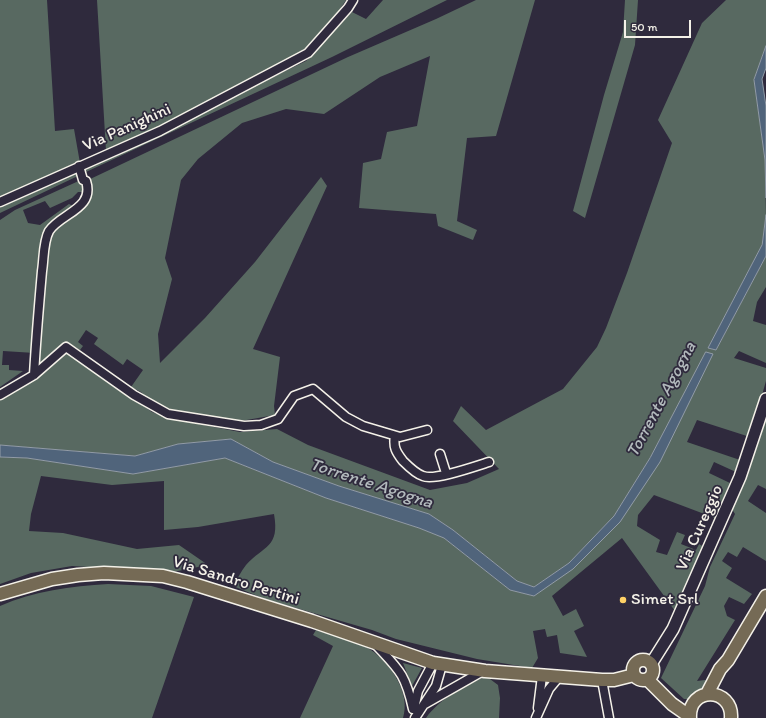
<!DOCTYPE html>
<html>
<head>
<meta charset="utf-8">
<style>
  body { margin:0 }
  #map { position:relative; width:766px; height:718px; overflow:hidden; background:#2f2a3d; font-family:Itim,sans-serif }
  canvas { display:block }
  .scale { position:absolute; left:624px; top:20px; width:67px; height:18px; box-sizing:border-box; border:2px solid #f4f1e8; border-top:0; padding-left:5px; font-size:12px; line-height:14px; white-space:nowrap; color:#f4f1e8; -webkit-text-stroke:3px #2f2a3d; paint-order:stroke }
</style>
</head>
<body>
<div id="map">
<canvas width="766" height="718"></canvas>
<div class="scale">50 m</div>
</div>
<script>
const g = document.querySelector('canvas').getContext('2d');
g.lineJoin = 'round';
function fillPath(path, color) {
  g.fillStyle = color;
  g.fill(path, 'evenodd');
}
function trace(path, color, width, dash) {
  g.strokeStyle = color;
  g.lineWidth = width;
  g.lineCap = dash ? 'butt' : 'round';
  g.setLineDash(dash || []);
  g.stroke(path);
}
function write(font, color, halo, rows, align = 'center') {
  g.font = font + ' Itim,sans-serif';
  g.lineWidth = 3.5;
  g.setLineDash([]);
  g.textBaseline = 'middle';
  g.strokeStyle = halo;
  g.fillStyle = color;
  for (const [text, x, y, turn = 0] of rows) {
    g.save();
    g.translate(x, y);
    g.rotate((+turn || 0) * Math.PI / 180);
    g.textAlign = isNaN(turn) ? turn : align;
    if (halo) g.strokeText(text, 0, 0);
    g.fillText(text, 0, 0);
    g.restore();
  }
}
const green = new Path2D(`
  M 0,0 L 47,0 L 55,131 L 74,129 L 80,163 L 0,199 Z
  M 97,0 L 346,0 L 334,18 L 306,50 L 172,120 L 106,151 Z
  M 383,0 L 447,0 L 332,57 L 86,172 L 85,168 L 306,61 L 352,12 L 366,19 Z
  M 476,0 L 535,0 L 496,136 L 467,138 L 457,221 L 477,230 L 473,240 L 438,226 L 436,214 L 359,208 L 363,163 L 381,159 L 387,132 L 417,126 L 430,56 L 380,77 L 324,114 L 286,109 L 242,123 L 198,159 L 181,180 L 165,258 L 172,279 L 158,334 L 160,363 L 205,318 L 255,262 L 321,177 L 327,186 L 253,349 L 280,357 L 274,406 L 275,415 L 241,421 L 172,410 L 148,399 L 141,392 L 131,387 L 143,370 L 127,359 L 123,365 L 94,344 L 98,338 L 86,330 L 78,342 L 83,346 L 80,350 L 69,343 L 34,375 L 35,353 L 3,351 L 2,365 L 9,365 L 9,370 L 23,371 L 0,387 L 0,220 L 15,210 L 83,179 L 82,192 L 78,192 L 72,198 L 50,208 L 45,201 L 23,210 L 28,223 L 40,225 L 69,204 L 73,206 L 50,223 L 46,228 L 82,205 L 86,181 L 348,57 L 436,19 Z
  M 625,0 L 638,0 L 635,45 L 585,218 L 573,211 L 604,95 L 623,32 Z
  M 726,0 L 766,0 L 766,46 L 754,80 L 765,160 L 766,215 L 762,245 L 708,348 L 716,350 L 766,256 L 766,287 L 757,302 L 753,321 L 766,325 L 766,363 L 739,351 L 734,358 L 766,368 L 766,381 L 750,437 L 697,420 L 687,442 L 740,460 L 736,472 L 714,462 L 709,473 L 730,483 L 715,518 L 654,495 L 638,515 L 637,526 L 660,540 L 656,552 L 667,555 L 677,532 L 685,535 L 681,544 L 696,550 L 699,544 L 704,547 L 675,611 L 622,538 L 552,596 L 563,616 L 576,609 L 584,626 L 574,631 L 587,657 L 560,653 L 557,635 L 547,637 L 545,629 L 533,631 L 538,658 L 532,668 L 477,659 L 396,639 L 372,630 L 265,599 L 233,586 C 237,580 241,571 246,565 C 264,545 280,548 274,514 L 198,527 L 164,530 L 164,481 L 112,485 L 41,476 L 31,514 L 29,531 L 63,533 L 137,549 L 179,545 L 208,565 L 173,572 L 72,566 L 31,573 L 0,584 L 0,457 L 27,458 L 133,474 L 225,458 L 326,498 L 419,528 L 444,538 L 510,590 L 534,596 L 620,522 L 707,352 L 650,458 L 614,516 L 569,563 L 534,587 L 517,581 L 453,530 L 429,514 L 339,486 L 273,462 L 231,439 L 178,444 L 135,456 L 0,445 L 0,398 L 65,350 L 152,412 L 167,418 L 240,432 L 277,429 L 308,445 L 430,490 L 467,483 L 499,469 L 453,421 L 461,406 L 486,430 L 563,389 L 597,347 L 606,328 L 627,273 L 672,143 L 658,120 L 702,23 Z
  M 79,171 L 80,175 L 0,213 L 0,205 Z
  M 766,419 L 766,489 L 758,485 L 748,501 L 766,513 L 766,561 L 743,547 L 737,557 L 728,552 L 722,561 L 732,568 L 726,578 L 752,594 L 744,604 L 729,597 L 724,606 L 727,616 L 735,620 L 697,681 L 705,680 L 708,682 L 706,687 L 693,699 L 684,699 L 661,678 L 705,586 L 710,567 L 735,514 L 732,509 Z
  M 108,584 L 151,586 L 194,597 L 152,718 L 0,718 L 0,606 C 34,591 71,586 108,584 Z
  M 316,630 C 328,634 362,643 371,650 C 391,664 411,693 403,718 L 300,718 L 333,646 L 313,635 Z
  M 403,663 L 422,668 L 412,686 Z
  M 486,676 L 498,685 L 500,698 L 499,718 L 426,718 C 440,698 464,687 486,676 Z`);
const water = new Path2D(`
  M 766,46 L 766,68 L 762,79 L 766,106 L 766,198 L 765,160 L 754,80 Z
  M 766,215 L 766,256 L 716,350 L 708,348 L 762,245 Z
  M 706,352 L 713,354 L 660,462 L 620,522 L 573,569 L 534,596 L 510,590 L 444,538 L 419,528 L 326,498 L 225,458 L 133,474 L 27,458 L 0,457 L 0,445 L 135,456 L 178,444 L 231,439 L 273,462 L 339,486 L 429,514 L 453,530 L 517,581 L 534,587 L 569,563 L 614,516 L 650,458 Z`);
const street = new Path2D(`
  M 0,202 L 160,131 L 308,53 L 348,8 L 353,0
  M 34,375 C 36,340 39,305 42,271 C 44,259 43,242 49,231 C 61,213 95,209 86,181 L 83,180 L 79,166
  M 0,395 L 34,375 L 66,347 L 134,395 L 168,414 L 244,426 L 261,425 L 278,419 L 294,396 L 313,389 L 346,417 L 363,426 L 400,437 L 427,430
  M 395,436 C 393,447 396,452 403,461 C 408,466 416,474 423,476 C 434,481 476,466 489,462
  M 440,454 L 446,473
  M 375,644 C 399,670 405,673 413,709
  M 602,680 L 609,718
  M 425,704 L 483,671
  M 414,708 L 418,691 L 433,663
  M 538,708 L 542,676
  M 415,718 L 436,686 L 442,665
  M 536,718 L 549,689 L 559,677`);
const secondary = new Path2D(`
  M 651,664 L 673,629 L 740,477 L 766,399`);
const primary = new Path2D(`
  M 0,594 L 52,579 L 78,575 L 104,573 L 163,576 L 187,582 L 312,621 L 433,663 L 485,671 L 602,680 L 614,680 L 634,675
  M633 670a10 10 0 1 1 20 0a10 10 0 1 1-20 0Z
  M 648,680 L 672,704 L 689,716
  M 707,694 L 720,669 L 728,660 L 766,596
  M 690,718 C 688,686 733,687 731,718`);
const markers = [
  [623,600,4,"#ffd166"]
];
const streetNames = [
  ["Via Panighini",127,128,-24],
  ["Via Cureggio",700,528,-66],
  ["Via Sandro Pertini",236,581,17]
];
const poiNames = [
  ["Simet Srl",631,600]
];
const waterNames = [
  ["Torrente Agogna",662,400,-62],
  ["Torrente Agogna",371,484,18]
];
fillPath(green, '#586961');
fillPath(water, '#50647b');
trace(water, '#929ca7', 1);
trace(street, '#f4f1e8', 11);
trace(secondary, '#f4f1e8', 14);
trace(primary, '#f4f1e8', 15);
trace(street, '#2f2a3d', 8);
trace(secondary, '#2f2a3d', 11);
trace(primary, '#756a55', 12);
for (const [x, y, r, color] of markers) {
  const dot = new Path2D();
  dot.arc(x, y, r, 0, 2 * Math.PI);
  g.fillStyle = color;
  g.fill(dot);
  trace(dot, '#2f2a3d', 1.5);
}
write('17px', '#f4f1e8', '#2f2a3d', streetNames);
write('17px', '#f4f1e8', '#2f2a3d', poiNames, 'left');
write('italic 18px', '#b2b9bc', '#2f2a3d', waterNames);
</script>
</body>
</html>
